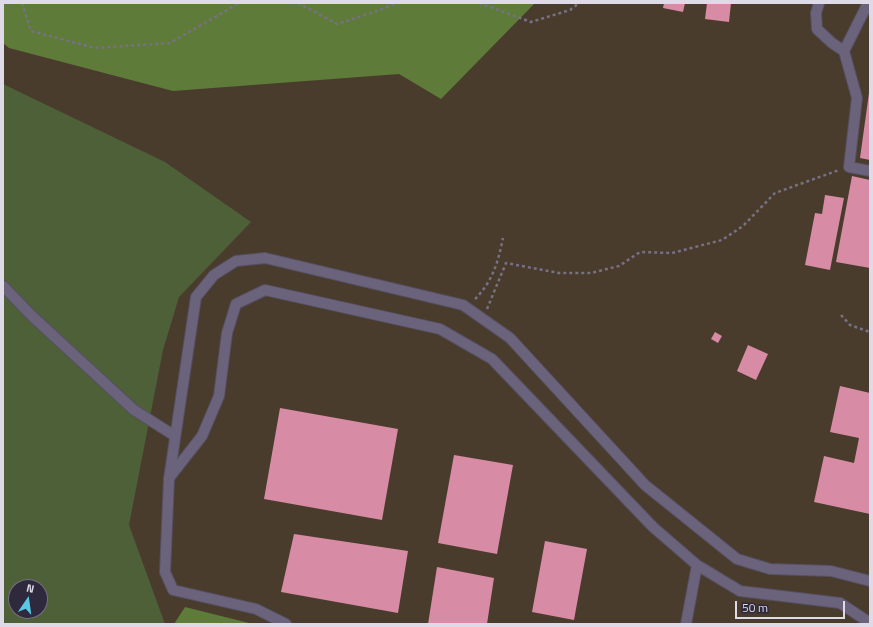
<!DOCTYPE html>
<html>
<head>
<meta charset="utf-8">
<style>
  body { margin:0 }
  #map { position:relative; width:873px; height:627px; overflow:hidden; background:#393348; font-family:"Titillium Web",sans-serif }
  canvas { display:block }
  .frame { position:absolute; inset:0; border:4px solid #dedae8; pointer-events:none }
  .north { position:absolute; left:8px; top:579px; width:40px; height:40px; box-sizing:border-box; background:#2f293d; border:1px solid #757081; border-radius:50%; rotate:13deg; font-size:11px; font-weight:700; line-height:16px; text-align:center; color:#dedae8 }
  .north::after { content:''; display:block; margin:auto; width:14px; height:18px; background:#5ac8e5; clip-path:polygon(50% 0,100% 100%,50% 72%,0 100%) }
  .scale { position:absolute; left:735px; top:601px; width:110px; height:18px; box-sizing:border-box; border:2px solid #dedae8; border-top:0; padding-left:5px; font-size:12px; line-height:14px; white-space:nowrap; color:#dedae8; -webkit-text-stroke:3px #2f293d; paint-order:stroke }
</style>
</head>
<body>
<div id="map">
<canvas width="873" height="627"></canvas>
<div class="frame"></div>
<div class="north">N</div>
<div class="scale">50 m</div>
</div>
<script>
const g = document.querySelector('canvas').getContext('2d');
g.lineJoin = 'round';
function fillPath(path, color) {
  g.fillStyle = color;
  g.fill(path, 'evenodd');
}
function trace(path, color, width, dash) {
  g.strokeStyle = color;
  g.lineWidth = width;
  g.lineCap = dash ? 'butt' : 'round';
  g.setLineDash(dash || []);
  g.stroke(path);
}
const education = new Path2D(`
  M 3,3 L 870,3 L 870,624 L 3,624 ZM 16,587 L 40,587 L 40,611 L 16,611 Z`);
const green = new Path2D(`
  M 3,84 L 165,162 L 251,222 L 179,297 L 163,350 L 129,525 L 165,624 L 3,624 ZM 16,587 L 40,587 L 40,611 L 16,611 Z`);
const forest = new Path2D(`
  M 3,3 L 535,3 L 441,99 L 399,74 L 173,91 L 9,48 L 3,43 Z
  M 185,607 L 253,624 L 174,624 Z`);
const building = new Path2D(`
  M 664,3 L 685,3 L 683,12 L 663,8 Z
  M 707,3 L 731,3 L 729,22 L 705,19 Z
  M 869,93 L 870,93 L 870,160 L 860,158 Z
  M 852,176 L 870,180 L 870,268 L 836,262 Z
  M 825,195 L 844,198 L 830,270 L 805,265 L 815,213 L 822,214 Z
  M 715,332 L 722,336 L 718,343 L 711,339 Z
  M 748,345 L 768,354 L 756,380 L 737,371 Z
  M 840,386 L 870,393 L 870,514 L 814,502 L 824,456 L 854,463 L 859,438 L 830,432 Z
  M 280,408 L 398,429 L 382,520 L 264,499 Z
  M 454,455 L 513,465 L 497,554 L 438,543 Z
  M 294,534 L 408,551 L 398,613 L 281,592 Z
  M 545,541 L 587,549 L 574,620 L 532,612 Z
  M 437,567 L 494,578 L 487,624 L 428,624 Z`);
const path = new Path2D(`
  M 22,3 L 31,31 L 95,48 L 170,43 L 239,3
  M 298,3 L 337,24 L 380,10 L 395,3
  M 479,3 L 531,22 L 570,10 L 579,3
  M 475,299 C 493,281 498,262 503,238
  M 487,309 L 506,263 L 559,273 L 591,273 L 619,266 L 640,252 L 672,253 L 722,240 L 743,226 L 775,193 L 839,170
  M 841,315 L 850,325 L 870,332`);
const minor = new Path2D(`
  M 819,3 L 816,13 L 817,29 L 832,43 L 844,51
  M 868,3 L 844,51 L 857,98 L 849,167 L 870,171
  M 3,286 L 32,316 L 134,410 L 175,436
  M 169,478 L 202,436 L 219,396 L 227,333 L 236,304 L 265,290 L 440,329 L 492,359 L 653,527 L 697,565 L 740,591 L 840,603 L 870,623
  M 286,624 L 256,609 L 173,590 L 165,572 L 169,479 L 196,297 L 214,275 L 236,261 L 265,258 L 463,305 L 510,338 L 645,485 L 737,559 L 770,569 L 831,571 L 870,581
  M 686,624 L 697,565`);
fillPath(education, '#493c2d');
fillPath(green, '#4d6037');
fillPath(forest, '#5f7b3a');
fillPath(building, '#d78ba5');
trace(minor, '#555062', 12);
trace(path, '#767183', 2.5, [3, 3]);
trace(minor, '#6a637b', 10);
</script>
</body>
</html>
